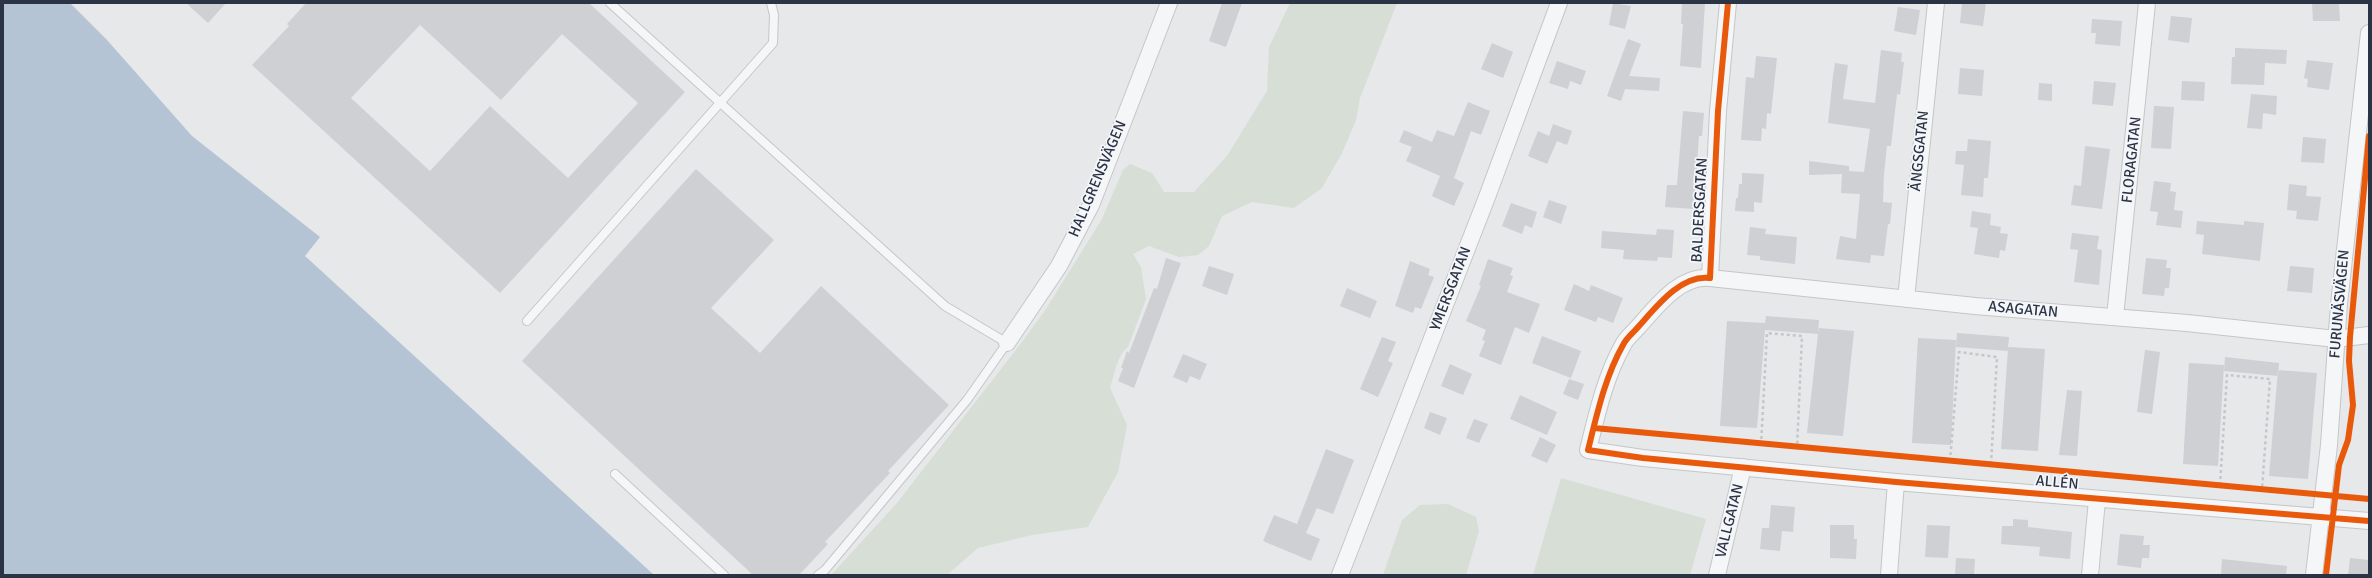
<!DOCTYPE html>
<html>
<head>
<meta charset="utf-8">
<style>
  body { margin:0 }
  #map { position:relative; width:2372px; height:578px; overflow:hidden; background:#e6e8ea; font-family:Signika,sans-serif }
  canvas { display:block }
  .frame { position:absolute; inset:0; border:4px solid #2b3445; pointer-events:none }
</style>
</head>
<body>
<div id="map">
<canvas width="2372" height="578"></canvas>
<div class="frame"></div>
</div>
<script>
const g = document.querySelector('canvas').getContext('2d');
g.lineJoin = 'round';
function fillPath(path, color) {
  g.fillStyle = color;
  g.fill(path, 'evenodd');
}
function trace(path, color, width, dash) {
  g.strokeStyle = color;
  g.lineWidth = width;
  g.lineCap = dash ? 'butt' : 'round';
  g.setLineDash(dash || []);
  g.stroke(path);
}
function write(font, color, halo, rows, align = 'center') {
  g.font = font + ' Signika,sans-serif';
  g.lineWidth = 3.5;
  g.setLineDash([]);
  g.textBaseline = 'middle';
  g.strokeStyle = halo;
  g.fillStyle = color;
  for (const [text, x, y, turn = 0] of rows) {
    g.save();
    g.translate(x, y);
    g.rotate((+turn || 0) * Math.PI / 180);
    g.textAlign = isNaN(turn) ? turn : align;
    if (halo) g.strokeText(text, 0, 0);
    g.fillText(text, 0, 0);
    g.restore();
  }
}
const green = new Path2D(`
  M 1290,3 L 1397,3 L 1360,98 L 1356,120 L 1342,153 L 1322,188 L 1294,208 L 1252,202 L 1222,216 L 1209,246 L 1198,255 L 1179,257 L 1149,246 L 1133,254 L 1141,267 L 1146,299 L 1128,347 C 1117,355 1114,376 1110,388 L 1127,425 L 1118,472 L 1088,527 L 1032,535 L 978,548 L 947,575 L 831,575 L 897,503 L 1022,342 L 1046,309 L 1102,219 L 1123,170 L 1130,164 L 1152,173 L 1164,192 L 1194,192 L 1227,156 L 1267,91 L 1269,47 Z
  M 1561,478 L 1706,519 L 1690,575 L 1533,575 Z
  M 1448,504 L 1476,517 L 1479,531 L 1466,575 L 1383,575 L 1402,520 L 1420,505 Z`);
const water = new Path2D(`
  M 3,3 L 70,3 L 107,40 L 192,136 L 320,237 L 305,256 L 654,575 L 3,575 Z`);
const building = new Path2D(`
  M 186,3 L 226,3 L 208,23 Z
  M 306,3 L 589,3 L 685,92 L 500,293 L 252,65 L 289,26 L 287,24 ZM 420,25 L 501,100 L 562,34 L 638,103 L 568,178 L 490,106 L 430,171 L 351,98 Z
  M 1222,3 L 1242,3 L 1226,47 L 1209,41 Z
  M 1613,3 L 1631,6 L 1625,29 L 1609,25 Z
  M 1682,3 L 1705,3 L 1701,68 L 1680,66 L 1683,24 L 1681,24 Z
  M 1962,3 L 1986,3 L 1983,26 L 1960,23 Z
  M 2312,3 L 2339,3 L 2340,21 L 2313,21 Z
  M 1898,7 L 1920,10 L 1916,35 L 1894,31 Z
  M 2171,16 L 2192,18 L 2189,43 L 2168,40 Z
  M 2092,19 L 2122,21 L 2120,46 L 2095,44 L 2096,33 L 2091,33 Z
  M 1628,39 L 1641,44 L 1629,76 L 1660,78 L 1659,91 L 1625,89 L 1621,101 L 1607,96 Z
  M 1492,43 L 1513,52 L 1503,78 L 1481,69 Z
  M 2235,48 L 2287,50 L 2286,64 L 2265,63 L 2264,85 L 2231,84 L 2232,57 L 2235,57 Z
  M 1881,50 L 1902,53 L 1901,62 L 1904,62 L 1900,95 L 1897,94 L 1891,146 L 1887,146 L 1884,174 L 1883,202 L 1892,203 L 1890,224 L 1888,224 L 1884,256 L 1871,255 L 1870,263 L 1836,259 L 1840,236 L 1856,239 L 1860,194 L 1841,193 L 1842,174 L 1809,175 L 1809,161 L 1849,166 L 1849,171 L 1864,172 L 1870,129 L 1828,123 L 1833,76 L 1835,63 L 1848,65 L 1843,99 L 1875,103 Z
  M 1756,56 L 1777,58 L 1771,114 L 1767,113 L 1766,129 L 1762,128 L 1761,141 L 1741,140 L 1746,77 L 1754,78 Z
  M 2307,60 L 2333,63 L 2329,90 L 2307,87 L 2308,79 L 2304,78 Z
  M 1557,61 L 1586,71 L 1581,85 L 1570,81 L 1568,89 L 1549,83 Z
  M 1960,68 L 1984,70 L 1982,96 L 1958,94 Z
  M 2094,81 L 2116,83 L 2113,106 L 2092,104 Z
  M 2182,81 L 2205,82 L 2204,101 L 2181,100 Z
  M 2039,83 L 2052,84 L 2052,101 L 2038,100 Z
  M 2251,94 L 2277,96 L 2276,115 L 2263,113 L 2262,129 L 2247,128 Z
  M 1468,102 L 1490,111 L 1481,135 L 1471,131 L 1454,178 L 1464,183 L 1454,206 L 1432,196 L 1440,176 L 1406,161 L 1412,147 L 1399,142 L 1404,130 L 1432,142 L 1437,130 L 1454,136 Z
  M 2154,106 L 2174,107 L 2171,149 L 2151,148 Z
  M 1683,111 L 1704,113 L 1702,136 L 1699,136 L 1694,209 L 1665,207 L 1667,185 L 1677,185 Z
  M 1553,124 L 1572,131 L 1567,145 L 1557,141 L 1547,164 L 1528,156 L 1538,131 L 1549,136 Z
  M 2303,137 L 2326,139 L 2324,163 L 2301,162 Z
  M 1968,139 L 1991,141 L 1988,178 L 1984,178 L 1983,197 L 1961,195 L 1964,165 L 1955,164 L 1956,151 L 1967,151 Z
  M 2085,146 L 2110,149 L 2102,209 L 2071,205 L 2074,185 L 2081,186 Z
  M 696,169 L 774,240 L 711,308 L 760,353 L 821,286 L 949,405 L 888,471 L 890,473 L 825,542 L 828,544 L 799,575 L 753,575 L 522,361 Z
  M 1742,173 L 1764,174 L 1762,203 L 1754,202 L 1754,212 L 1735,211 L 1736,198 L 1738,198 L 1739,184 L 1742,184 Z
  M 2154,181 L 2171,183 L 2170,191 L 2176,192 L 2174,210 L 2183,211 L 2181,228 L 2156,225 L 2158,212 L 2150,211 Z
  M 2289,184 L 2307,186 L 2306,196 L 2321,197 L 2318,221 L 2296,219 L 2297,211 L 2287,210 Z
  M 1549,200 L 1567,206 L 1561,224 L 1543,217 Z
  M 1511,203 L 1537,212 L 1532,228 L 1525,225 L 1522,234 L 1502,226 Z
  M 1972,211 L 1991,214 L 1990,225 L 2001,227 L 2000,233 L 2008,234 L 2005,251 L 2000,250 L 1999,258 L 1974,254 L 1978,228 L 1970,227 Z
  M 2197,221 L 2244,225 L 2244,221 L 2264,223 L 2260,261 L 2202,254 L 2204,235 L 2196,234 Z
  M 1750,227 L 1766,229 L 1765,234 L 1797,237 L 1795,264 L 1760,260 L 1760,256 L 1747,255 Z
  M 1657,229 L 1674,230 L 1672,258 L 1658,257 L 1657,261 L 1623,259 L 1624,250 L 1601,248 L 1602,231 L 1656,235 Z
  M 2072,233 L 2099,236 L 2097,249 L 2102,250 L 2099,285 L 2074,282 L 2078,250 L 2070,249 Z
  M 1166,258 L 1181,263 L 1134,388 L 1118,381 L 1123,368 L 1121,368 L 1127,351 L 1129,353 L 1154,288 L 1157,289 Z
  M 2146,258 L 2167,260 L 2166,268 L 2171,268 L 2169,288 L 2165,288 L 2164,296 L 2142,294 Z
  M 1488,259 L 1513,268 L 1510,275 L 1513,276 L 1507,292 L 1540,304 L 1529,333 L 1515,327 L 1501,365 L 1479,356 L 1485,341 L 1482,340 L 1486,330 L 1466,321 L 1481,286 L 1479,285 Z
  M 1410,261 L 1430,269 L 1428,275 L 1434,277 L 1421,309 L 1415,307 L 1413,313 L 1395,306 Z
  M 1209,266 L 1234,274 L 1227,295 L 1202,286 Z
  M 2290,266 L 2314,268 L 2312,293 L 2287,291 Z
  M 1574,284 L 1589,291 L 1591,285 L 1623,298 L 1613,323 L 1598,317 L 1596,322 L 1564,310 Z
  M 1347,288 L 1377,301 L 1370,318 L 1340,306 Z
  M 1766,316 L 1819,320 L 1818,334 L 1819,328 L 1854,331 L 1843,436 L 1807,433 L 1818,334 L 1765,330 L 1757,428 L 1720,426 L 1727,321 L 1765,323 Z
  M 1957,333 L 2009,337 L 2008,347 L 2045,349 L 2038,451 L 2001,449 L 2008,349 L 2008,351 L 1956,347 Z
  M 1542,336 L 1581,351 L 1571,378 L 1532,363 Z
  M 1382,337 L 1396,342 L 1388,361 L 1393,363 L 1378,397 L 1360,389 Z
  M 1918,338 L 1956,340 L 1951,445 L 1912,443 Z
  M 2145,350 L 2160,352 L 2152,414 L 2137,412 Z
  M 1183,354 L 1207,364 L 1200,380 L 1190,376 L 1187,383 L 1173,377 Z
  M 2225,357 L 2279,363 L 2278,376 L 2224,371 Z
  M 2189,363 L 2224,365 L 2218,466 L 2183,464 Z
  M 1450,364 L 1472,374 L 1463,395 L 1441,386 Z
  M 2278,370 L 2317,373 L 2308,479 L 2269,476 Z
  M 1569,379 L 1584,384 L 1578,400 L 1563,394 Z
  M 2067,390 L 2082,391 L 2077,456 L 2059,455 Z
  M 1520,395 L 1557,412 L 1547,435 L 1510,419 Z
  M 1430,412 L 1447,418 L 1440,435 L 1424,428 Z
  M 1474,419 L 1488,424 L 1479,443 L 1466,438 Z
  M 1540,437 L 1556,445 L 1547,463 L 1531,456 Z
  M 1326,449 L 1354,460 L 1333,514 L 1317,508 L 1306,533 L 1320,539 L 1311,561 L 1263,541 L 1274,515 L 1297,524 Z
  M 1771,505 L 1795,507 L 1793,532 L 1782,531 L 1780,551 L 1760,549 L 1762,528 L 1769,528 Z
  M 2013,519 L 2028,520 L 2028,527 L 2072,532 L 2070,559 L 2039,556 L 2040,547 L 2001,544 L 2002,526 L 2013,526 Z
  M 1830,525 L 1854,525 L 1854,539 L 1857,539 L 1856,559 L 1830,558 Z
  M 1927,525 L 1950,526 L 1948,558 L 1925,557 Z
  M 2120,534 L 2144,536 L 2143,545 L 2150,545 L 2149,558 L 2142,558 L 2141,568 L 2117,565 Z
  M 1956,558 L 1975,559 L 1974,575 L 1955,574 Z
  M 2350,558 L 2369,560 L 2369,575 L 2348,575 Z
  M 2222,559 L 2287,566 L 2286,575 L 2221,575 Z`);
const path = new Path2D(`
  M 1761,445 L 1767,333 L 1802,336 L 1797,448
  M 1950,461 L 1959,352 L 1997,357 L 1991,465
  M 2220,485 L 2227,375 L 2270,379 L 2262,489`);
const service = new Path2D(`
  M 610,3 L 945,306 L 1007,343 L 967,400 L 825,570 L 818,575
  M 527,321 L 773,43 L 774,15 L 771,3
  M 615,474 L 724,575`);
const minor = new Path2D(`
  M 1728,3 L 1718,111 L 1710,278 C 1681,274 1656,307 1639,326 C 1634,332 1626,338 1623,345 C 1605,377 1597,414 1588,450 L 1643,458 L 1896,482 L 2369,521
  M 1710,278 L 1975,306 L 2187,323 L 2336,339 L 2369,335
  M 1906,299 L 1936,3
  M 2115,317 L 2147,3
  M 1007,343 L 1059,266 L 1091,205 L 1169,3
  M 1340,575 L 1487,197 L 1559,3
  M 1717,575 L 1743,467
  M 1889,575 L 1896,482
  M 2090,575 L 2097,500
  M 2314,575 L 2329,445 L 2339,304 L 2369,33`);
const cycleway = new Path2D(`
  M 1728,3 L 1718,111 L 1710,278 C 1681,274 1656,307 1639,326 C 1634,332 1626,338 1623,345 C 1605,377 1597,414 1588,450 L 1643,458 L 1896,482 L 2369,521
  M 1594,428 L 2369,499
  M 2326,575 L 2339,465 L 2348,440 L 2353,405 L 2349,361 L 2350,337 L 2369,136`);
const streetNames = [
  ["ÄNGSGATAN",1920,151,-84],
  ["FLORAGATAN",2132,160,-84],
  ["HALLGRENSVÄGEN",1098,179,-67],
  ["BALDERSGATAN",1700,210,-87],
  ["YMERSGATAN",1451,289,-69],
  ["FURUNÄSVÄGEN",2340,304,-85],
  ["ASAGATAN",2023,310,5],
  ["ALLÉN",2057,483,5],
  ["VALLGATAN",1730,521,-76]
];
fillPath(green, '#d6ded6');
fillPath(water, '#b4c4d5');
fillPath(building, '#ced0d3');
trace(service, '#c4c6c8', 10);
trace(minor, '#c4c6c8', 18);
trace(path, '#c5c6ca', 2.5, [3, 3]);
trace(service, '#f5f6f7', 8);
trace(minor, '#f5f6f7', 16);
trace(cycleway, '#e8590c', 6);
write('15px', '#2b3445', '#f4f6f9', streetNames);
</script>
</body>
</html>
